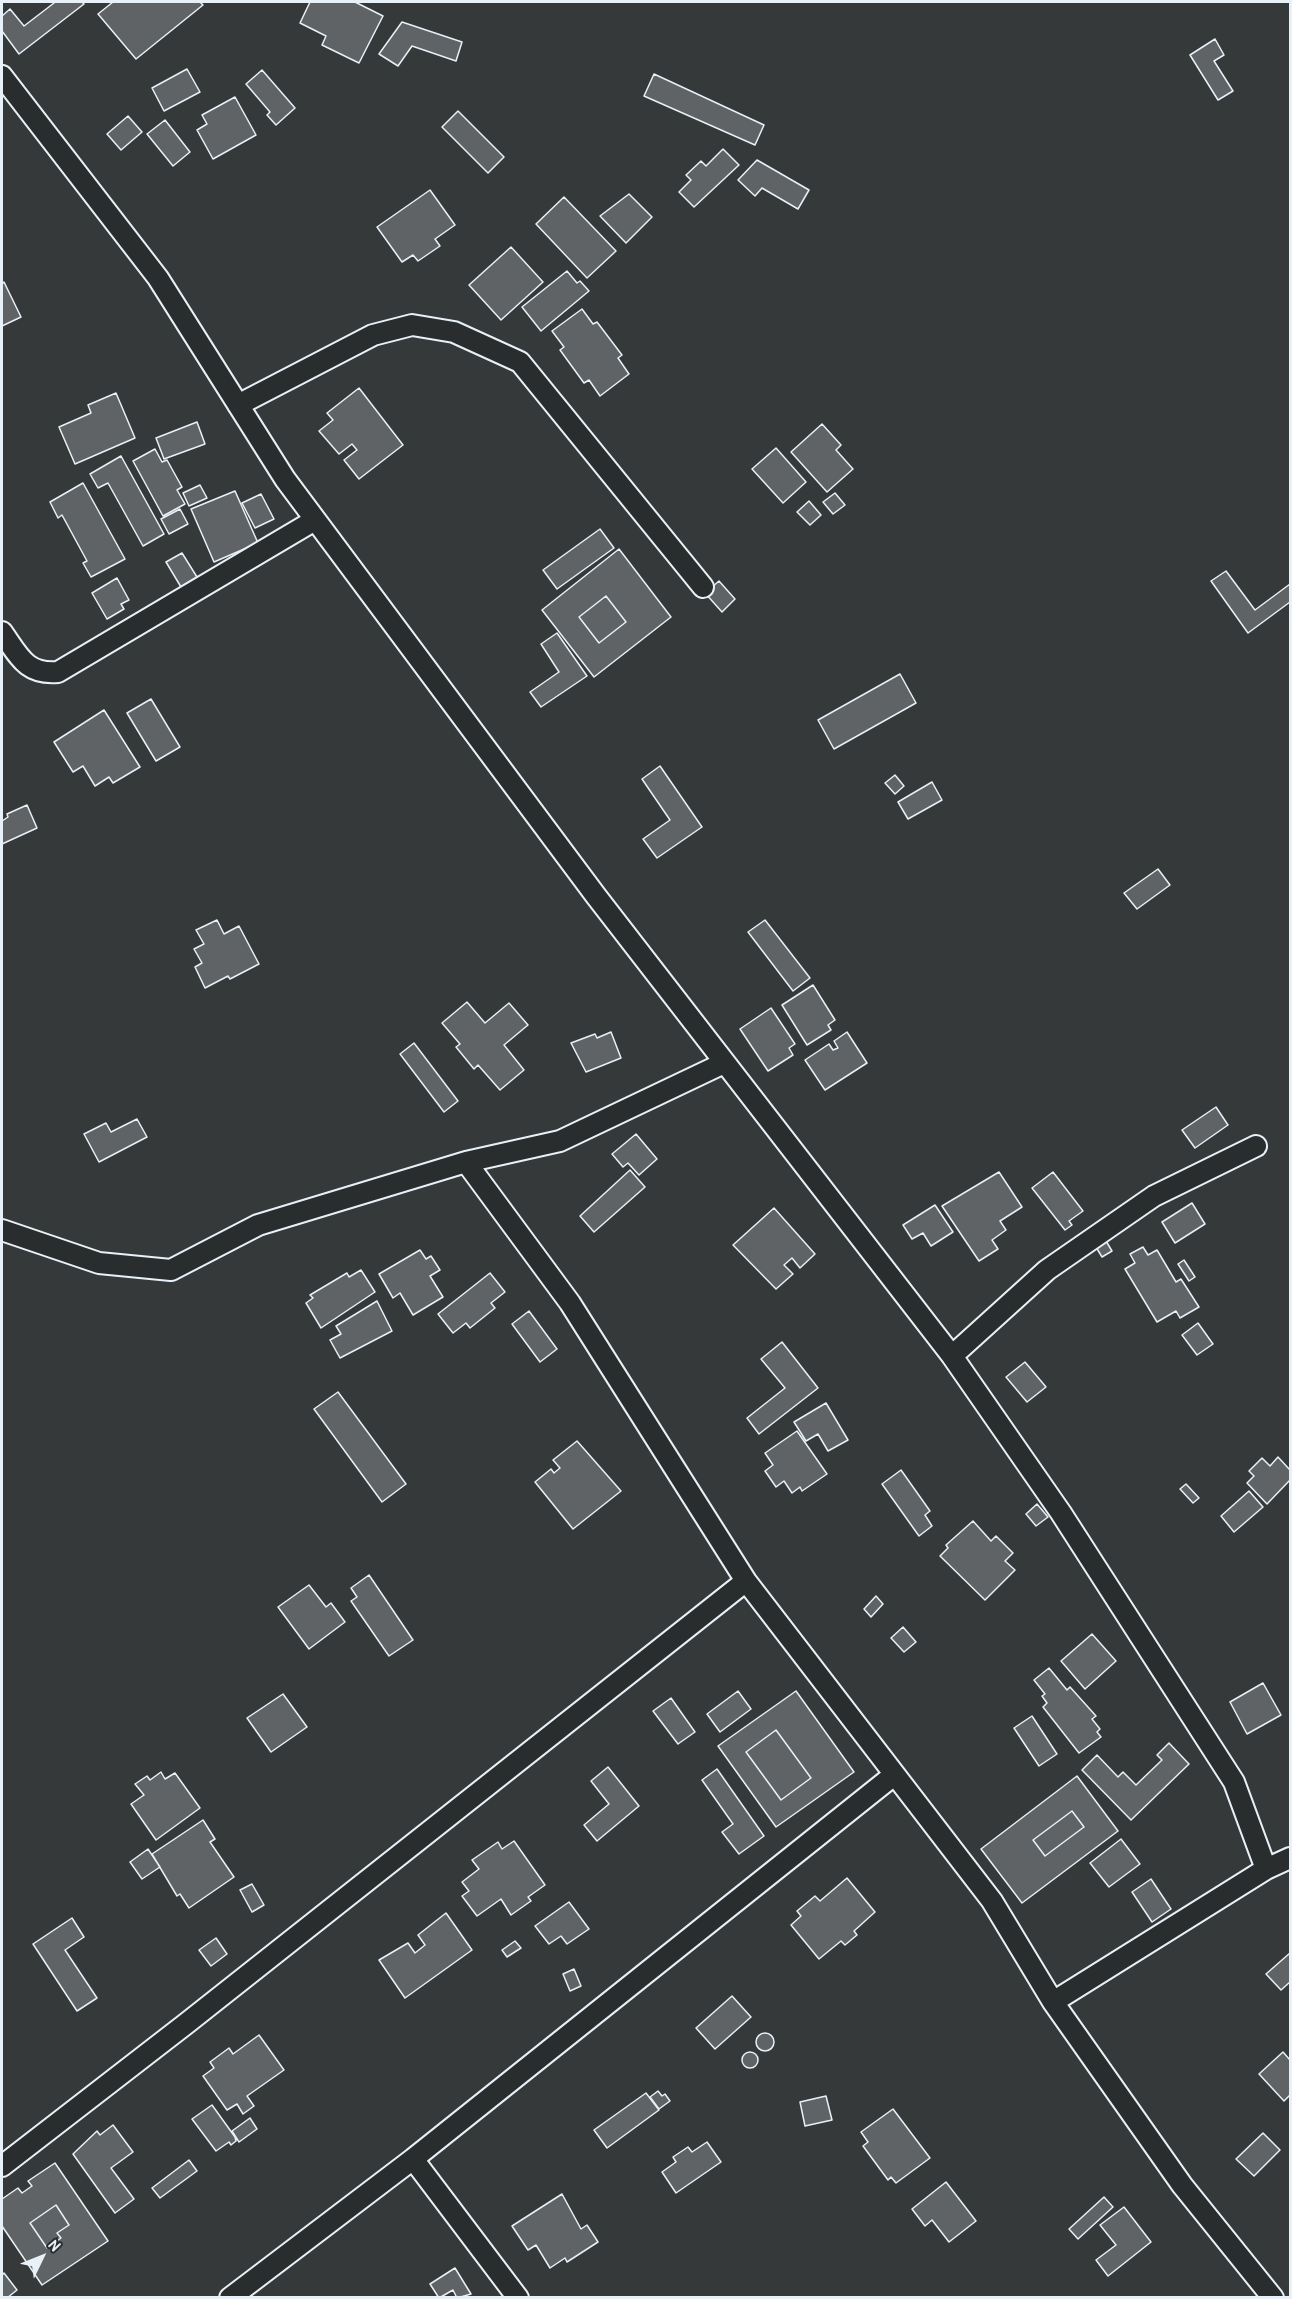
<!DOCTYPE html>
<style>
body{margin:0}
#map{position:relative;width:1292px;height:2299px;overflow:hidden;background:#35393a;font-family:"Patrick Hand",sans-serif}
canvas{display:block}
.frame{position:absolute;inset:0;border:3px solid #e8f1f8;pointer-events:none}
.north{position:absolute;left:12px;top:2227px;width:60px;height:60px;-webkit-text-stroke:4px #2a2d2e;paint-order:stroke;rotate:47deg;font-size:16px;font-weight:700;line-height:24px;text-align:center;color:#e8f1f8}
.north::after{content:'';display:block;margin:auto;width:21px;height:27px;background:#e8f1f8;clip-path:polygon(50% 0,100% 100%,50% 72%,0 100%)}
</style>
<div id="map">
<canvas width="1292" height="2299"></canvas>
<div class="frame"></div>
<div class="north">N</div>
</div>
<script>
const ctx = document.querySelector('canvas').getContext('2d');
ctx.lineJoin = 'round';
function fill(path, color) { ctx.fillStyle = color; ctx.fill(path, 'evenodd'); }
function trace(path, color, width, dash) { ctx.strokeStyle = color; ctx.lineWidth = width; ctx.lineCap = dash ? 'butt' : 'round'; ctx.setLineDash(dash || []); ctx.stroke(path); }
const building = new Path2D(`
 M53,2H82L84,4L19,54L2,31V16L10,9L24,26L54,3Z
 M113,2H200L203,5L136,59L98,14Z
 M310,2H355L383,16L359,63L322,45L326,36L300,23Z
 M402,22L462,42L456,61L412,46L398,66L379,54Z
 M1215,39L1224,55L1214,61L1233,91L1218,100L1190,55Z
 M187,69L200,92L164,111L152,88Z
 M262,70L295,108L276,125L267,115L270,112L246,84Z
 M654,74L764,125L755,145L644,96Z
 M235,97L256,135L213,159L197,130L207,124L202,115Z
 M458,111L504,157L488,173L442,127Z
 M128,116L142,132L121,150L107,134Z
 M165,120L190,152L173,166L147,134Z
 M723,149L739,165L694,207L679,192L691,180L686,175L701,161L706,166Z
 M757,160L809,190L798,209L762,188L755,196L738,180Z
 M430,190L455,225L435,239L440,246L418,261L413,255L402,262L377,227Z
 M629,194L652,217L626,243L600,216Z
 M564,197L616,251L587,278L536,224Z
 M511,247L543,282L501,320L469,285Z
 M567,271L577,283L580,281L589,291L541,331L522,307Z
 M4,282L21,317L2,326V284Z
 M582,309L593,324L597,322L622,355L618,358L629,374L600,396L589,380L584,383L560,350L564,347L552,331Z
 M359,388L403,445L359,479L344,460L357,450L352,444L339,454L319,431L333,420L327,413Z
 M116,393L135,438L75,464L59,427L91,413L88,405Z
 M197,422L205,444L164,459L156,438Z
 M822,424L841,445L836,450L853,469L827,492L791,452Z
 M776,448L806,482L783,503L752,469Z
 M155,449L162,462L167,460L182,487L177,490L185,504L163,516L133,461Z
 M121,456L164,534L143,546L108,483L98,488L90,474Z
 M83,483L125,559L91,577L83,563L87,561L62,515L58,518L50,502Z
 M200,485L207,498L189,506L183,493Z
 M235,491L258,543L214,562L191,509Z
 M835,493L845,505L833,514L823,502Z
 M261,494L274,519L255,528L242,503Z
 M809,501L821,515L810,525L797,512Z
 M180,509L188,524L169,534L161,519Z
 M600,529L614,548L557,589L543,570Z
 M619,549L671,617L594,677L542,610ZM606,596L626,622L599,643L579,617Z
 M182,553L197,577L181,587L166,562Z
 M1226,571L1255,610L1290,584V602L1248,633L1211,581Z
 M117,578L129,600L121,604L124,609L107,619L92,593Z
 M719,581L735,599L722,612L705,593Z
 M606,596L626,622L599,643L579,617Z
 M557,633L587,676L541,707L530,692L559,672L541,644Z
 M900,674L916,703L834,749L818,720Z
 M151,699L180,747L156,761L127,713Z
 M104,710L140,767L113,783L109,777L95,786L83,766L73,772L54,742Z
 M660,766L702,827L657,858L643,839L670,820L642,779Z
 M895,775L904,786L895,794L885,783Z
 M932,782L942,800L908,819L898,802Z
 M27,805L37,828L2,844V821L8,817L7,814Z
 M1158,869L1170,885L1137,909L1124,893Z
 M217,920L224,934L239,926L259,964L230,979L228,976L205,988L195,967L202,963L194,949L204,944L196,930Z
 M765,920L810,978L793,991L748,932Z
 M813,985L835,1020L828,1025L831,1030L807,1045L782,1005Z
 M467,1002L485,1023L509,1003L528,1025L504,1045L524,1070L500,1090L478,1065L474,1069L456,1047L460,1044L442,1023Z
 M771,1008L795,1044L789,1048L793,1055L768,1071L740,1029Z
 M611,1032L621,1058L586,1072L571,1043L595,1034L597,1038Z
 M847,1032L867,1063L825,1090L805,1060L829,1044L833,1050L838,1048L834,1041Z
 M414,1043L458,1101L444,1112L400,1054Z
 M1216,1107L1228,1125L1195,1148L1182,1130Z
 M137,1119L147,1137L99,1162L84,1134L106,1123L111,1132Z
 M636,1134L657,1159L639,1175L628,1163L623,1167L612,1154Z
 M630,1170L645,1187L594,1232L580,1216Z
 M999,1172L1022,1207L1000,1221L1006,1230L992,1240L998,1249L979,1261L942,1206Z
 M1053,1172L1083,1211L1069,1221L1072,1225L1065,1230L1032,1188Z
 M1192,1203L1205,1224L1175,1243L1162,1222Z
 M935,1205L953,1232L931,1246L923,1233L912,1239L903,1225Z
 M774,1208L815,1254L800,1268L792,1258L784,1265L793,1274L776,1289L733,1245Z
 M1106,1241L1112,1251L1102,1257L1096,1247Z
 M1143,1247L1148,1255L1157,1250L1176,1282L1181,1279L1199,1307L1180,1318L1176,1311L1157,1322L1125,1269L1135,1263L1130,1254Z
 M420,1250L426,1259L431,1256L440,1270L430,1276L443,1297L413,1315L400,1293L393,1298L379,1274Z
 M1184,1260L1195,1277L1189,1281L1178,1264Z
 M361,1270L375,1292L321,1328L306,1303L313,1298L310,1295L347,1273L349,1277Z
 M490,1273L505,1292L491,1303L495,1308L470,1328L466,1323L453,1333L438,1314Z
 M377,1301L392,1331L340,1358L330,1340L341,1334L336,1326Z
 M529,1311L557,1349L540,1362L512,1324Z
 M1198,1323L1213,1344L1197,1355L1182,1335Z
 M782,1342L818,1388L759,1434L747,1418L785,1388L761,1359Z
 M1025,1362L1046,1387L1027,1402L1006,1377Z
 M338,1392L406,1484L382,1502L314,1409Z
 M826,1403L848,1440L828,1451L818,1434L806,1441L794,1422Z
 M797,1431L827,1474L802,1491L800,1487L792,1493L784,1481L776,1487L765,1471L773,1465L765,1453Z
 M577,1441L621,1491L573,1529L535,1482L551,1469L554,1473L560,1468L553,1460Z
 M1278,1457L1290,1470V1480L1267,1504L1247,1483L1254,1476L1249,1471L1262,1458L1270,1466Z
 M901,1470L930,1511L925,1515L932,1526L919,1536L882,1484Z
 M1186,1484L1199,1498L1193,1503L1180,1489Z
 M1249,1491L1263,1507L1234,1532L1221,1516Z
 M1037,1504L1048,1517L1036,1526L1026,1514Z
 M973,1521L991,1541L996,1536L1013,1553L1005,1561L1015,1570L985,1600L940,1556L948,1548L946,1545Z
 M369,1575L413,1640L389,1656L351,1601L357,1597L351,1588Z
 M309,1585L326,1607L331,1603L345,1622L309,1649L278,1607Z
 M876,1596L883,1604L871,1617L864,1609Z
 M903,1627L916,1642L904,1652L891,1638Z
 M1092,1634L1116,1661L1085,1689L1061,1661Z
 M1049,1668L1067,1690L1070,1687L1096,1716L1092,1719L1100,1729L1097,1732L1101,1737L1079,1753L1043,1707L1047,1703L1042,1696L1045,1694L1034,1680Z
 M1263,1683L1281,1715L1247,1734L1230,1702Z
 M738,1691L751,1709L720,1732L707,1714Z
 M796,1691L854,1772L776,1827L718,1746ZM776,1730L811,1778L781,1800L746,1752Z
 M283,1694L307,1727L271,1752L247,1718Z
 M671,1698L695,1732L678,1744L653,1711Z
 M1032,1716L1057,1754L1039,1766L1014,1728Z
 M776,1730L811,1778L781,1800L746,1752Z
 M1169,1743L1189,1764L1131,1820L1082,1770L1097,1755L1118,1777L1123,1772L1136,1785L1162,1760L1157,1755Z
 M608,1767L639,1806L597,1841L584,1825L609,1804L591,1781Z
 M717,1769L764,1836L739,1854L722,1832L733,1824L702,1780Z
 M161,1772L165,1779L175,1773L200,1808L156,1840L131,1804L144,1795L135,1784L147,1776L150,1780Z
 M1077,1776L1118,1831L1022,1903L981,1849ZM1072,1811L1084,1827L1045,1856L1033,1840Z
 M1072,1811L1084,1827L1045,1856L1033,1840Z
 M203,1820L215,1839L210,1842L234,1877L189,1908L180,1894L177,1896L152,1854Z
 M1121,1839L1140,1864L1109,1887L1090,1863Z
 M514,1841L545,1885L528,1897L531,1901L511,1915L501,1899L477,1916L462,1896L469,1891L462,1882L479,1869L472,1860L498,1842L502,1849Z
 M148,1849L160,1867L142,1879L130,1862Z
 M847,1878L875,1912L854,1931L857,1935L845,1945L841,1941L819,1959L791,1925L801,1916L797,1911L815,1896L820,1901Z
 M1151,1879L1171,1909L1152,1922L1132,1892Z
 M252,1884L264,1905L252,1912L240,1890Z
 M569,1902L589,1929L567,1944L561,1936L549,1944L535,1926Z
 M446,1913L472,1950L405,1998L379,1960L408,1943L415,1953L425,1945L418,1935Z
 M72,1918L84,1937L65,1950L97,1998L77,2011L33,1944Z
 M216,1938L227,1954L211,1966L199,1950Z
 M515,1941L521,1948L507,1957L502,1950Z
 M1290,1953V1982L1281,1990L1266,1974Z
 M574,1969L581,1986L570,1991L563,1974Z
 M732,1996L751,2017L715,2049L696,2028Z
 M756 2042a9 9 0 1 1 18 0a9 9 0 1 1-18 0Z
 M259,2035L284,2070L247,2096L254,2106L243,2114L237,2104L227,2110L203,2076L214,2068L210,2062L229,2048L233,2054Z
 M1283,2052L1290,2060V2095L1284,2101L1259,2074Z
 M742 2060a8 8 0 1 1 16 0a8 8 0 1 1-16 0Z
 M658,2091L662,2096L665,2094L670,2101L659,2109L650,2097Z
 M646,2093L659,2110L607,2148L594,2130Z
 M826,2096L832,2120L805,2126L800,2102Z
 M212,2105L235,2137L236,2141L231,2145L229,2142L216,2151L192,2119Z
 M893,2109L930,2158L896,2183L891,2177L888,2180L863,2146L868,2142L861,2132Z
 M250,2118L257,2129L239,2142L232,2131Z
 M113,2125L133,2152L111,2168L134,2199L115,2213L73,2154L97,2131L100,2135Z
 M1263,2133L1280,2150L1254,2176L1236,2159Z
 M707,2142L721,2162L676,2193L662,2172L676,2162L673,2157L688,2147L692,2152Z
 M189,2160L197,2171L160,2198L152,2188Z
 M55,2163L108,2241L42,2285L2,2226V2199L18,2188L22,2193L32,2186L28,2181ZM56,2205L69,2225L57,2233L61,2238L47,2248L30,2223Z
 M946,2182L976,2221L949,2242L932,2220L925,2226L912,2209Z
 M562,2194L581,2229L587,2225L598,2242L567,2262L565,2258L550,2268L536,2245L528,2250L512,2226Z
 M1104,2197L1113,2207L1078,2239L1069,2229Z
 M56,2205L69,2225L57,2233L61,2238L47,2248L30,2223Z
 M1124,2207L1151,2242L1108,2276L1096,2260L1116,2245L1100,2225Z
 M455,2268L471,2294L457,2298L453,2290L439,2298L430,2284Z
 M4,2273L17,2290L7,2298H2V2275Z`);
fill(building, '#5f6365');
trace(building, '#e8f1f8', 1.5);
const street = new Path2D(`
 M2,76L158,278L285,479L596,896L952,1356L1061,1513L1234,1782L1266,1869
 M238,405L373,335L412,325L454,332L520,362L703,587
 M2,632C19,656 26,675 58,672L315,520
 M466,1162L560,1141L724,1063
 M2,1230L99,1263L171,1270L258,1225L466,1162L570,1303L746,1581L992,1901L1053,2002L1182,2185L1273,2298
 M952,1356L1047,1270L1154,1196L1256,1146
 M1053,2002L1266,1869L1290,1858
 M413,2159L518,2298
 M2,2166L187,2023L746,1581
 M230,2298L413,2159L894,1775`);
trace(street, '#e8f1f8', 24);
trace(street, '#2a2d2e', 20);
</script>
